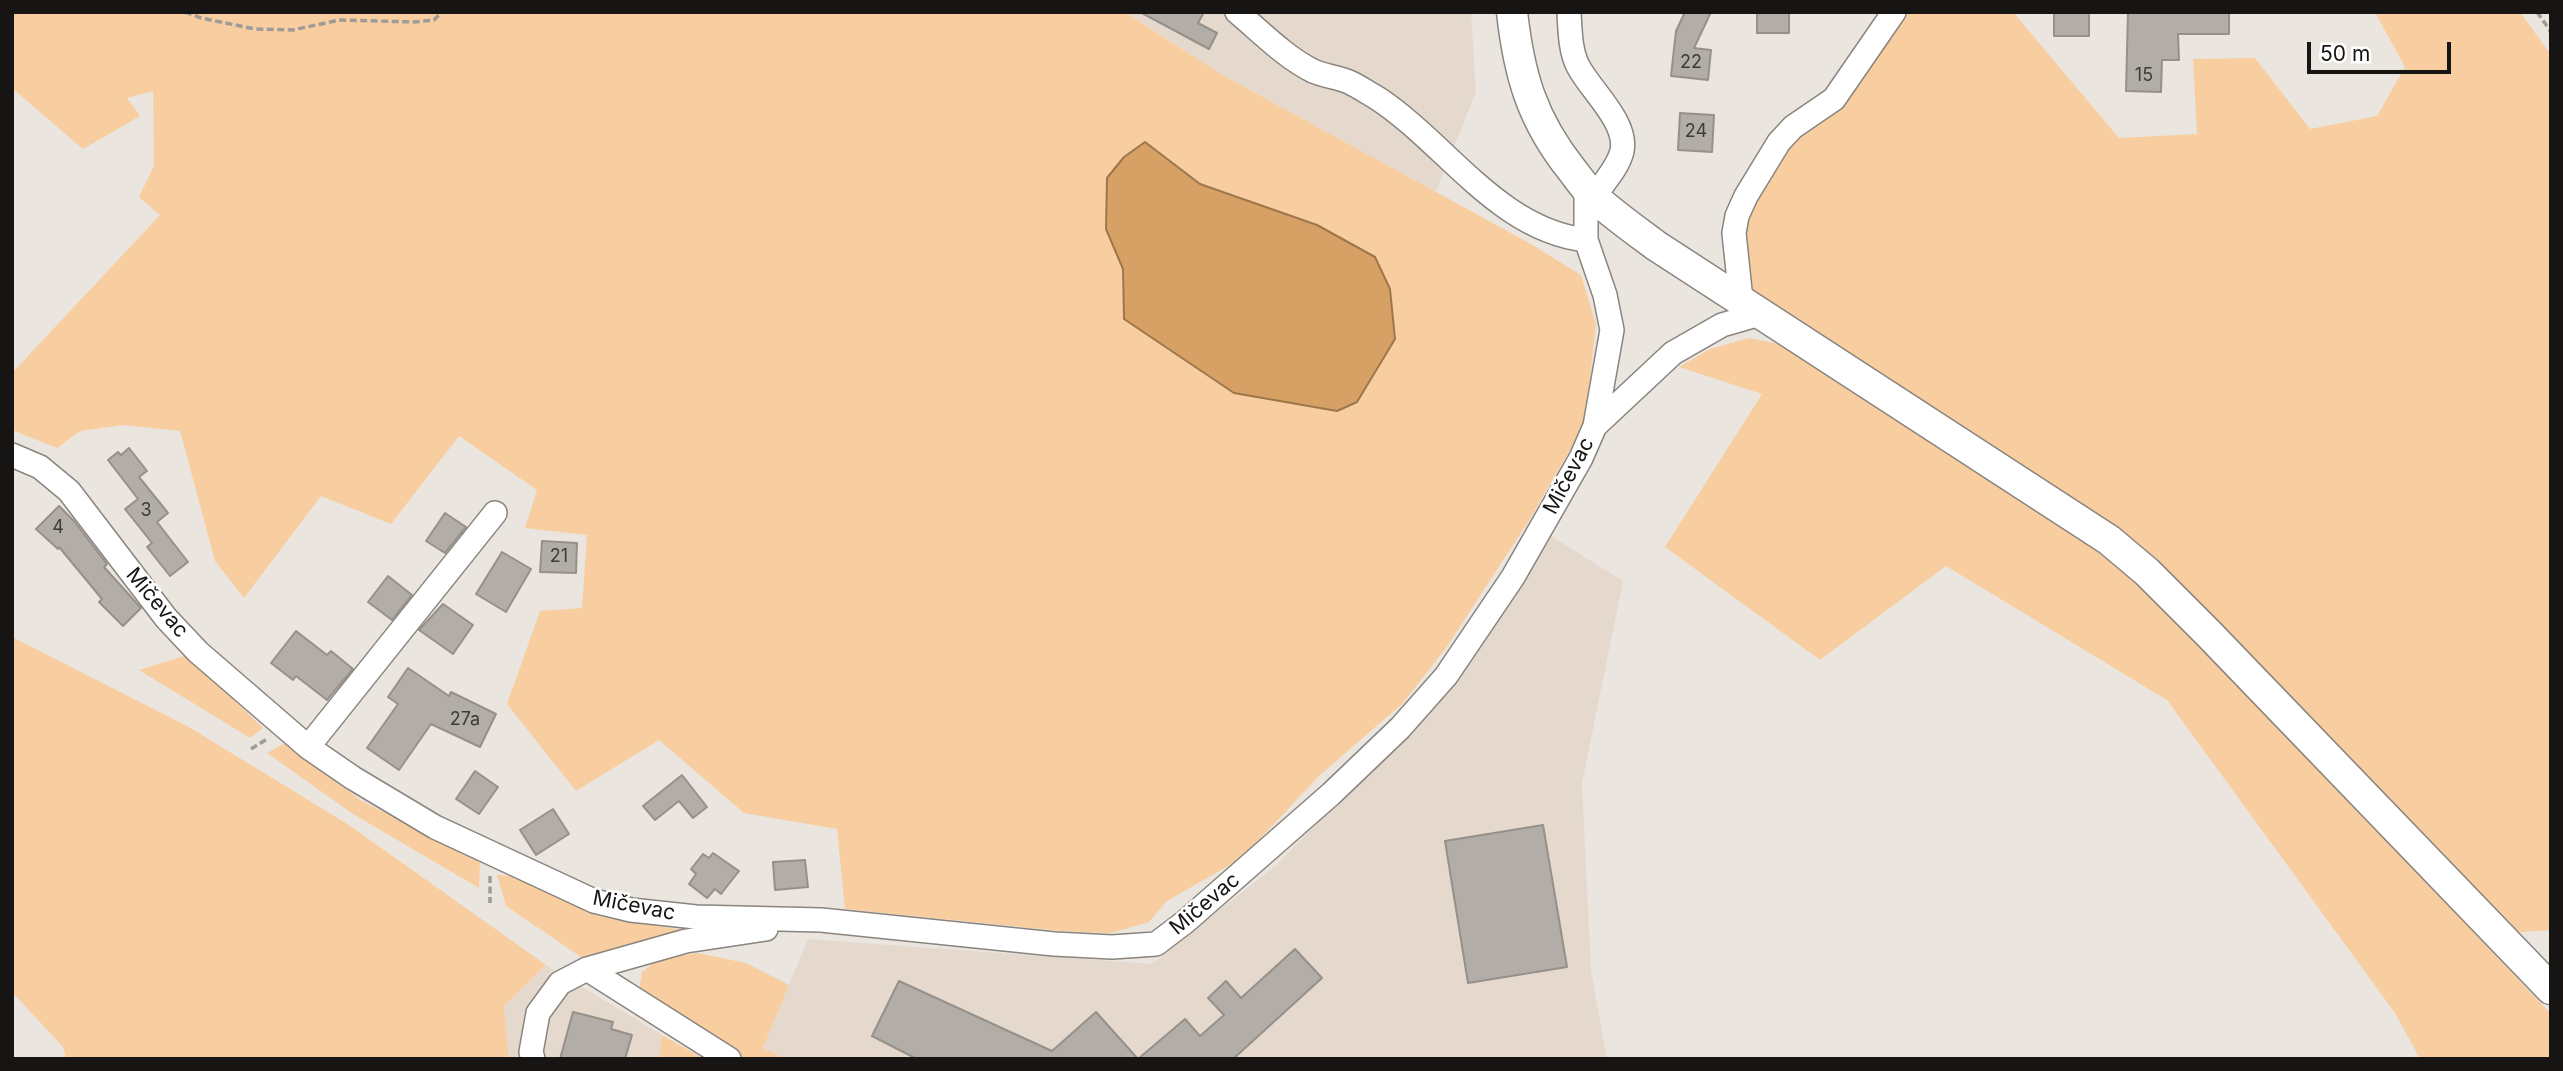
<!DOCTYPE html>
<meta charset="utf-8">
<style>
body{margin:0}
#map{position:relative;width:2563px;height:1071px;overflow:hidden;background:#ebe5df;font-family:Inter,sans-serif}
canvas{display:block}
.frame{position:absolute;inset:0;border:14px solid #171513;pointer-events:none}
.scale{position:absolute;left:2307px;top:42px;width:144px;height:32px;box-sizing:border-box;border:4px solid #171513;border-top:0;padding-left:9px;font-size:21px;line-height:24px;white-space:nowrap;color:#171513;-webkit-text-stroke:5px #fff;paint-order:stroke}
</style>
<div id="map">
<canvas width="2563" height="1071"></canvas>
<div class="frame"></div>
<div class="scale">50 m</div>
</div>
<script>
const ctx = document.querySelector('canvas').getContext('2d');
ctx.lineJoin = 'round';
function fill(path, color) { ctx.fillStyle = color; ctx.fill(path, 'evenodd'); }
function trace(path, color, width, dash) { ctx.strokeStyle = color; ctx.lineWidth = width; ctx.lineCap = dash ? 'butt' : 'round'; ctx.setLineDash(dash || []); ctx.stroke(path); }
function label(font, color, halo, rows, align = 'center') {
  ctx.font = font + ' Inter,sans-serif'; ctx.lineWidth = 5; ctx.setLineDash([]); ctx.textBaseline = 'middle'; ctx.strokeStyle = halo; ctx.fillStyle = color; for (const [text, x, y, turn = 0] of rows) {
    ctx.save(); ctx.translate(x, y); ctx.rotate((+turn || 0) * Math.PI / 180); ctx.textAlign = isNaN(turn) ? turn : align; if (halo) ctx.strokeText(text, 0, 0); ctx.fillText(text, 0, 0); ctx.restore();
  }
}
fill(new Path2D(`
 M1125,12H1471L1476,92L1436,192L1219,73Z
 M1551,536L1623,581L1582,783L1591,971L1607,1059H786L763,1048L808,939L1152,964L1276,865L1463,674Z
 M546,965L662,1035L659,1059H509L504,1006Z`), '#e5d9cd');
fill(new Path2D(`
 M12,12H1125L1219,73L1531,244L1581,275L1596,324L1585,424L1528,522L1446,648L1403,703L1320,775L1242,858L1167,901L1149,922L1111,933L1061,931L845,909L837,829L744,813L659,740L576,791L507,704L540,611L582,608L587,535L525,528L537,490L459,436L391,524L321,496L244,598L215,561L180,431L123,425L80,431L57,448L12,430V373L160,215L139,197L154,166L153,91L127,98L140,116L83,149L12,88ZM1172,162L1200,184L1317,225L1395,339L1357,402L1337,411L1292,403L1124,319L1123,269Z
 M1904,12H2013L2119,138L2197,134L2193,59L2255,58L2310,129L2377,116L2405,67L2375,12H2520L2551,55V930L2509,933L2177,582L1760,303L1747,277L1744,220L1794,138Z
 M1749,338L1785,345L2104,554L2185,628L2551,1014V1059H2420L2395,1013L2167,700L1946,566L1820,660L1665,547L1762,394L1679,367L1710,349Z
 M12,637L189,727L349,825L546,965L504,1006L509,1059H66L63,1047L12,992Z
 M187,655L263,728L250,738L139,670Z
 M285,743L360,800L480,861L479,888L353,814L267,753Z
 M497,875L511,876L598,916L701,933L584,959L506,906Z
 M698,953L746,963L789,985L763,1048L786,1059H743L639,991L642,972L657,960Z
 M662,1035L704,1059H659Z`), '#f8cea0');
const water = new Path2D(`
 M1145,142L1200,184L1317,225L1375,257L1390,289L1395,339L1357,402L1337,411L1234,393L1124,319L1123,269L1106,229L1107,178L1124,157Z`);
fill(water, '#d7a165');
trace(water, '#9d774c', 2);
const building = new Path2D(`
 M1140,12H1204L1198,23L1217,33L1209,49Z
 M1685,12H1711L1694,48L1711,50L1708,80L1671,76L1676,31Z
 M1757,12H1789V33H1757Z
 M2054,12H2089V36H2054Z
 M2128,12H2229V34H2178L2179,60H2162L2161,92L2126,91Z
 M1680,113L1714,115L1712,152L1678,150Z
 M129,448L147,471L139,477L168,513L157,522L188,562L170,576L147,547L152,543L125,509L138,499L108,460L118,452L121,455Z
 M59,506L74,521L107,564L104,567L141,608L123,626L99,602L102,599L59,547L58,549L36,529Z
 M445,513L466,527L445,553L426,541Z
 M542,541L577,543L576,573L540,572Z
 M502,552L531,569L506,612L476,594Z
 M388,576L412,595L392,620L368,602Z
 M443,604L473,625L453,654L419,630Z
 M296,631L327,655L331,651L353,669L327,700L296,676L293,680L271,663Z
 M408,668L449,696L451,692L496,714L480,747L431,724L399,770L367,748L398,704L388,697Z
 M475,771L498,787L479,814L456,799Z
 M682,775L707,807L693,818L679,801L655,820L643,806Z
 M553,809L569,834L536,855L520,830Z
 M1543,825L1567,967L1468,983L1445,841Z
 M713,853L739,871L721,894L715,889L707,898L689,884L696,874L691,869L703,854L709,858Z
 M805,860L808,887L775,890L773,862Z
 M1295,949L1322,978L1233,1059H1138L1185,1019L1200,1036L1224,1015L1208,998L1226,981L1241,998Z
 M899,981L1052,1051L1096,1012L1138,1059H917L872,1036Z
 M573,1012L613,1022L611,1029L632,1035L625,1059H560Z`);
fill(building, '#b2ada6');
trace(building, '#96908a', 2);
const minor = new Path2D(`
 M1237,12C1261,32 1285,57 1313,71C1324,76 1337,77 1349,82C1358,86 1368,93 1377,98C1446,143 1498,230 1586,240
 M1569,12C1570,29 1570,51 1578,66C1590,90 1628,122 1622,151C1618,168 1603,183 1594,197
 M1586,188V240L1605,295L1612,330L1595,426
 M1741,300L1734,233L1737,216L1746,196L1779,142L1793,127L1834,99L1894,12
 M12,455L40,467L69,491L166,618L198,652L308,747L353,778L435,827L594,901L631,910L696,917L821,920L1054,944L1112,947L1156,944L1185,922L1331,794L1400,728L1446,676L1513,577L1581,458L1595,426L1673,353L1722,325L1760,314
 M308,747L495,513
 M587,969L729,1059
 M533,1059L531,1052L538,1013L560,983L587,969L686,941L766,929`);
const major = new Path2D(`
 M1512,12C1519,75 1532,120 1572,170C1579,179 1587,191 1596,199C1614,215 1635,230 1655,245L2109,540L2147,572L2208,633L2551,989`);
trace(minor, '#89847e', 26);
trace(major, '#89847e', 33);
trace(new Path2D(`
 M185,12L201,18L255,29L293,30L339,20L414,22L434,20L442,12
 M2537,12L2551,32
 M251,749L267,739
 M490,876V903`), '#9f9b96', 3.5, [7, 3.5]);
trace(minor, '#fff', 23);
trace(major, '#fff', 30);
label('18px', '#3e3b38', null, [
 ["22",1691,63],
 ["15",2144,76],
 ["24",1696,132],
 ["3",146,511],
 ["4",58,528],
 ["21",559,557],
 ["27a",465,720]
]);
label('21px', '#171513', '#fff', [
 ["Mičevac",1569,476,-62],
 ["Mičevac",157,603,50],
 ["Mičevac",1205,904,-40],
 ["Mičevac",634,906,11]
]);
</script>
